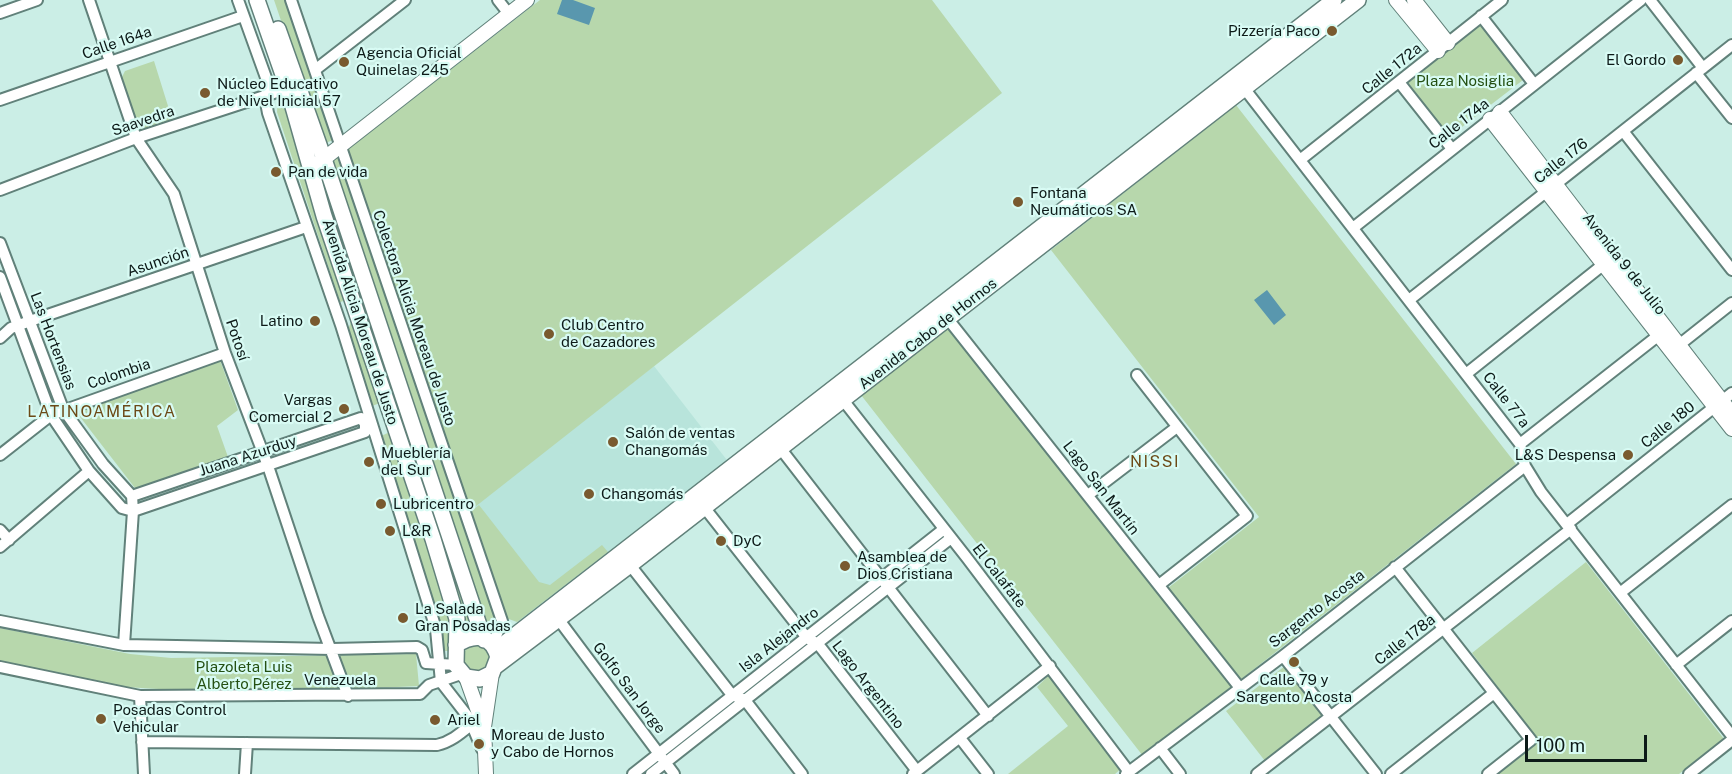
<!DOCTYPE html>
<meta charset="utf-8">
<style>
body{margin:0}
#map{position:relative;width:1732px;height:774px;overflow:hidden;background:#cbeee6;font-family:"Public Sans",sans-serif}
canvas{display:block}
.scale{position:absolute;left:1525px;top:735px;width:122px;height:27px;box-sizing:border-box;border:3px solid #0d1a18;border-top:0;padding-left:8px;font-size:18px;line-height:21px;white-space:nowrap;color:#0d1a18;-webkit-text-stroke:4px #d8fbf4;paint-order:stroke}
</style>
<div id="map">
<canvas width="1732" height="774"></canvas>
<div class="scale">100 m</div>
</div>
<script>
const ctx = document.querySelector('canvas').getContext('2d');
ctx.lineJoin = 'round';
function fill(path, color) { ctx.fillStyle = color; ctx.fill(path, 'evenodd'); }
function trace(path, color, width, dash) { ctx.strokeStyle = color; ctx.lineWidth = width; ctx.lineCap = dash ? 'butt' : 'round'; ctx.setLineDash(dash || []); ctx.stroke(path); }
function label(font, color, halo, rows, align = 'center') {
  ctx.font = font + ' "Public Sans",sans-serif'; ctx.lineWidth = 4.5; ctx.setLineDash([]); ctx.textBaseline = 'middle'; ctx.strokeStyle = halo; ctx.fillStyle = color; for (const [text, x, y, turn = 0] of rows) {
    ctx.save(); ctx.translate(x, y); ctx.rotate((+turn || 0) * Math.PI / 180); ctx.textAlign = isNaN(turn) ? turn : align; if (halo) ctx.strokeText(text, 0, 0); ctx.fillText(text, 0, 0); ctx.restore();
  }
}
fill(new Path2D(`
 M654,366L730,464L521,623L507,614L467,510Z`), '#b8e4db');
fill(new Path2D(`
 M274,0H290L338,138L323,144Z
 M540,0H932L1002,93L466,514L342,154Z
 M1480,24L1523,80L1449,137L1407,81Z
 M154,61L173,122L143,131L136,128L121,79L125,71Z
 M286,93L347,300L340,302L277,112L278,99Z
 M1236,105L1516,464L1143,756L861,395L949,327L1159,595L1259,517L1051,250Z
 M339,154L497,626L483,620L328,161Z
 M325,169L476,629L462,636L315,173Z
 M353,316L380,403L372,406L348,330Z
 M220,360L238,410L217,426L228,457L135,488L77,413Z
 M390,432L450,615L451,651H442L439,621L381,436Z
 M479,505L539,582L550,585L602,545L608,552L517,622L506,618L468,514Z
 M1586,562L1724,739L1679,774H1491L1537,739L1472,653Z
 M0,628L130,654L171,658L416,654L419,686L242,694L125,687L0,665Z
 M472,644H482L493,653L486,671L472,673C462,663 459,653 472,644Z
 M1285,666L1324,716L1265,761L1226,711Z
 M1049,675L1122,768L1115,774H1008L1068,726L1037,687Z`), '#b7d7ac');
fill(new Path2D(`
 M562,0H573L595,8L589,25L557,14Z
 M1267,290L1286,315L1274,325L1254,300Z`), '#5997ae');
const minor = new Path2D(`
 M89,0L136,138L174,194L225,353L268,466L318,616L348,696
 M238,0L269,86L265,97L268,113L341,325L436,629L441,682L469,718L482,749
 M291,0L502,621L493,644
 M498,0L509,14
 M1650,0L1703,68
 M0,13L37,0
 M1481,16L1534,84
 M315,70L405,0
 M1696,73L1732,118
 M1399,82L1452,149
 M1244,88L1520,444L1525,466L1541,492L1732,736
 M0,100L243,16
 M1623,131L1732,270
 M1300,160L1502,0
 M0,190L136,138L292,87
 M1353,228L1641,0
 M0,243L63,409L103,464L132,496L133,511L124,645
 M0,277L51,415L89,471L122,508L133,511L365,432V424L361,418L132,496
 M1409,300L1732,45
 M944,314L1240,688
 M0,338L11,328L30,321L306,227
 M1679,345L1732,303
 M1466,374L1609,260
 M1137,375L1247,516L1159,585
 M843,400L967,558L1129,772
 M777,444L988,716
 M1520,444L1659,335
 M0,455L51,415L225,353
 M1088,495L1177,427
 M704,507L807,638L818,644L917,771
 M1567,524L1732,393
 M0,530L9,540
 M0,547L89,471
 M630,565L732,695L745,700L802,774
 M1395,567L1531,740L1488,774
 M1620,593L1732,505
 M559,620L674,774
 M0,621L124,645L332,649L417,647L422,650L426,663L456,665
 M1283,656L1376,774
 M1676,665L1732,621
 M0,667L140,696L420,694L429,685L461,674
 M140,696L144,774
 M960,738L988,774
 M142,742L437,745C451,742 461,733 472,724
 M1160,748L1180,774
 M245,774L247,743
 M633,774L944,529
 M651,774L951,538
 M913,774L1050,666
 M1126,774L1283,656L1525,466
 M1257,774L1571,529
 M1391,774L1494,693
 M1689,774L1732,740`);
const secondary = new Path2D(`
 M1396,0L1438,51
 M1414,0L1448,43
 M1500,112L1732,414
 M1490,119L1732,429
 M316,165L527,0
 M466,677L483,725
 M486,774L484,727L492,673`);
const primary = new Path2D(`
 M257,0L288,89L324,216L433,539L457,619L456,665L466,677L480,679L492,673L498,657C491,634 475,633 456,645
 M278,29L324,159L484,640
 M496,650L1334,0
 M496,666L630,565L1358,0`);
trace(minor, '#61817a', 14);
trace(secondary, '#61817a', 16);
trace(primary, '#61817a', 18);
trace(minor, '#fff', 10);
trace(secondary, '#fff', 14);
trace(primary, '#fff', 15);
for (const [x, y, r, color] of [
 [1332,31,6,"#795a2f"],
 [1678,60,6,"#795a2f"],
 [344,62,6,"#795a2f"],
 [205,93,6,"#795a2f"],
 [276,172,6,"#795a2f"],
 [1018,202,6,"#795a2f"],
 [315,321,6,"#795a2f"],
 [549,334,6,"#795a2f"],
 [344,409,6,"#795a2f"],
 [613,442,6,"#795a2f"],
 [1628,455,6,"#795a2f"],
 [369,462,6,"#795a2f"],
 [589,494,6,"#795a2f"],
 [381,504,6,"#795a2f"],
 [390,531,6,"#795a2f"],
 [721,541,6,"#795a2f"],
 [845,566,6,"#795a2f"],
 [403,618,6,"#795a2f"],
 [1294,662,6,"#795a2f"],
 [101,719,6,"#795a2f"],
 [435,720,6,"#795a2f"],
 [479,744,6,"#795a2f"]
]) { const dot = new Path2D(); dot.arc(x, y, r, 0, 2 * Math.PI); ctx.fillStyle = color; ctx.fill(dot); trace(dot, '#d8fbf4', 2); }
label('15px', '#0d1a18', '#d8fbf4', [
 ["Pizzería Paco",1320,31,"right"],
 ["Agencia Oficial",356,53],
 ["Quinelas 245",356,70],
 ["El Gordo",1666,60,"right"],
 ["Núcleo Educativo",217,84],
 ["de Nivel Inicial 57",217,101],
 ["Pan de vida",288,172],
 ["Fontana",1030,193],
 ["Neumáticos SA",1030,210],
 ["Latino",303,321,"right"],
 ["Club Centro",561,325],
 ["de Cazadores",561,342],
 ["Vargas",332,400,"right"],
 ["Comercial 2",332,417,"right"],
 ["Salón de ventas",625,433],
 ["Changomás",625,450],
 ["Mueblería",381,453],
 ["del Sur",381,470],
 ["L&S Despensa",1616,455,"right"],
 ["Changomás",601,494],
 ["Lubricentro",393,504],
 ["L&R",402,531],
 ["DyC",733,541],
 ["Asamblea de",857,557],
 ["Dios Cristiana",857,574],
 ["La Salada",415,609],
 ["Gran Posadas",415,626],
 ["Calle 79 y",1294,680,"center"],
 ["Sargento Acosta",1294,697,"center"],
 ["Posadas Control",113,710],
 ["Vehicular",113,727],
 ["Ariel",447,720],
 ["Moreau de Justo",491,735],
 ["y Cabo de Hornos",491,752]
], 'left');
label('15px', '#0d1a18', '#d8fbf4', [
 ["Calle 164a",117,43,-19],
 ["Calle 172a",1392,69,-39],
 ["Saavedra",143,121,-19],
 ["Calle 174a",1459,124,-38],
 ["Calle 176",1561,161,-38],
 ["Asunción",158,262,-19],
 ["Avenida 9 de Julio",1624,264,52],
 ["Colectora Alicia Moreau de Justo",414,318,71],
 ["Avenida Alicia Moreau de Justo",360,322,72],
 ["Avenida Cabo de Hornos",928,334,-38],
 ["Potosí",237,340,71],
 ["Las Hortensias",53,341,69],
 ["Colombia",119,374,-19],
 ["Calle 77a",1506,400,52],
 ["Calle 180",1668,425,-39],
 ["Juana Azurduy",248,456,-18],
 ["Lago San Martín",1101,488,52],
 ["El Calafate",999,576,52],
 ["Sargento Acosta",1317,609,-38],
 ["Isla Alejandro",779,640,-38],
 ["Calle 178a",1405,640,-38],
 ["Venezuela",340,680],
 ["Lago Argentino",868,685,52],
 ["Golfo San Jorge",629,688,53]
]);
label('15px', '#244f12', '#d8fbf4', [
 ["Plaza Nosiglia",1465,81],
 ["Plazoleta Luis",244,667],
 ["Alberto Pérez",244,684]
]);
ctx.letterSpacing = '1.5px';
label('16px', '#6c4a17', '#d8fbf4', [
 ["LATINOAMÉRICA",102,412],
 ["NISSI",1155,462]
]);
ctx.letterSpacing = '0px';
</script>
